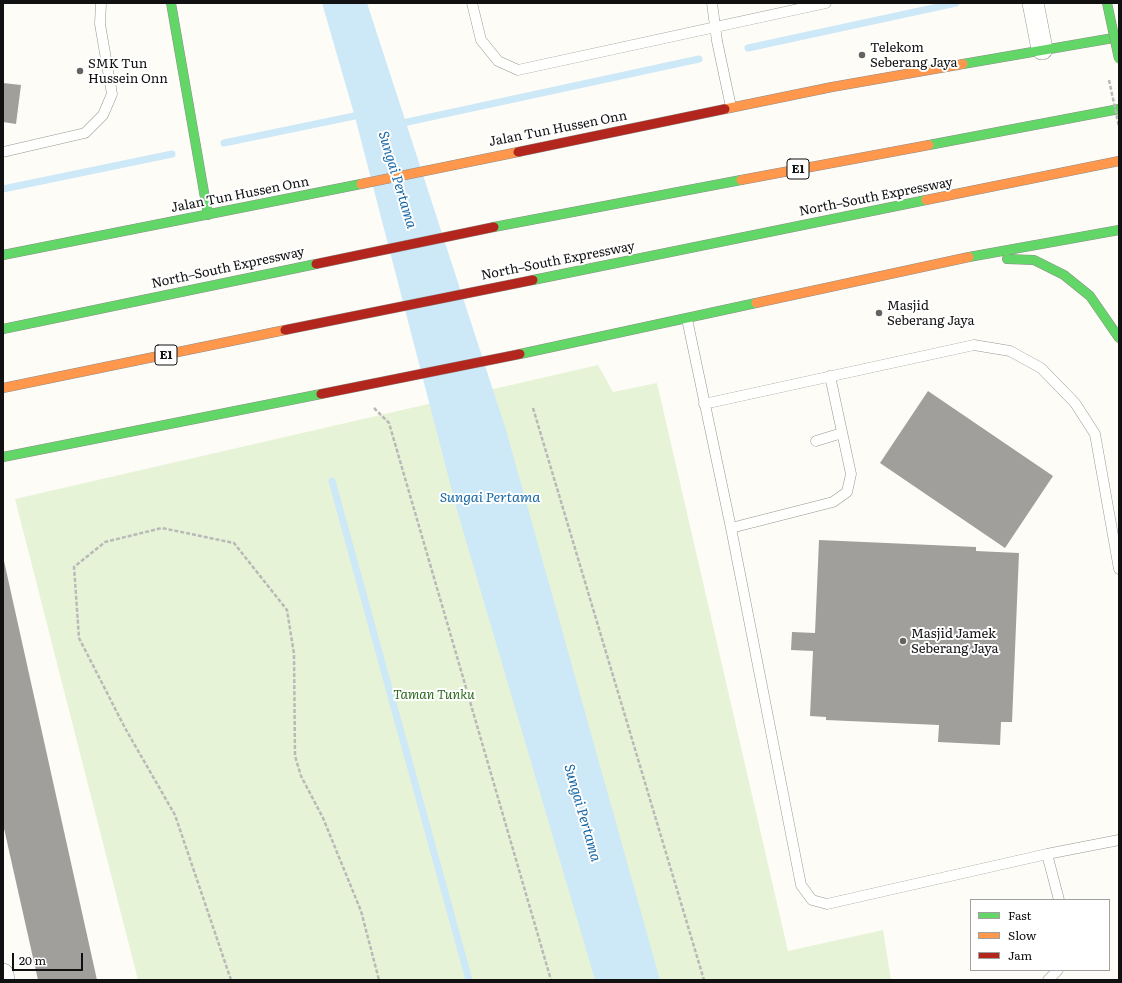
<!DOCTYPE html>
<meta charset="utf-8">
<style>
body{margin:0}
#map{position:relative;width:1122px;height:983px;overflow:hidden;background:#fdfcf7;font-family:Literata,serif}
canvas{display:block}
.frame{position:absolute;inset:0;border:4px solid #111;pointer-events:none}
.legend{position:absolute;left:970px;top:899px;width:140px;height:72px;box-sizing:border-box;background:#fff;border:1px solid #a0a0a0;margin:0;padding:5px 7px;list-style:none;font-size:12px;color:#111}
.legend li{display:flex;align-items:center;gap:8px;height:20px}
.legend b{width:20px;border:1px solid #a0a0a0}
.scale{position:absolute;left:12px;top:953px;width:71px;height:18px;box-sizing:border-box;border:2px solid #111;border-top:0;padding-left:5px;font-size:12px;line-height:14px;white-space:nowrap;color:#111;-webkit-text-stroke:3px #fff;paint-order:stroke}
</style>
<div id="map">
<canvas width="1122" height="983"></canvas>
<div class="frame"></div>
<ul class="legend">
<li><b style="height:5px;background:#63d668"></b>Fast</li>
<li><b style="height:5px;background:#ff974d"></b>Slow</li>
<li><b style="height:5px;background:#b3261e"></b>Jam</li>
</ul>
<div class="scale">20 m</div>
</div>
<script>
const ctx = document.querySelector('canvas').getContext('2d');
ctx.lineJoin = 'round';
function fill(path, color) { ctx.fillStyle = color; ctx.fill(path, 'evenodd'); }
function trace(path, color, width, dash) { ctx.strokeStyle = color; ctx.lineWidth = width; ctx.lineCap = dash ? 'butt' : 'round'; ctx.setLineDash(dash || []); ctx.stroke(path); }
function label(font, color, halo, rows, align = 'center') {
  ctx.font = font + ' Literata,serif'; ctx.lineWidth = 4; ctx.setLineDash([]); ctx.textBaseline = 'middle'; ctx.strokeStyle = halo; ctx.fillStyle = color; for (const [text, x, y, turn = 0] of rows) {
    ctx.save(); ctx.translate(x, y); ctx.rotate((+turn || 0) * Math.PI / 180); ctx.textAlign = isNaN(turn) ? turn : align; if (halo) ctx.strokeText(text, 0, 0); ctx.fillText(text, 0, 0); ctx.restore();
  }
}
fill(new Path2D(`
 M598,365L613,392L657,383L788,951L883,930L891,980H138L15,499Z`), '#e7f3d7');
fill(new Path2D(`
 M322,3H367L506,430L660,980H595L457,510L355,117Z`), '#cde8f7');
trace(new Path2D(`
 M748,48L956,3
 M398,124L699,59
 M224,143L364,114
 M3,189L172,154
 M332,481L469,980`), '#cde8f7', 7);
fill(new Path2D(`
 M3,83L21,85L16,124L3,122Z
 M928,391L1053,476L1005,548L880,463Z
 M819,540L976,547V551L1019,553L1012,722H1001L1000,745L938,742L939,725L826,720V717L810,716L813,651L791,650L792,632L815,633Z
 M4,561L97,980H38L3,824Z`), '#a19f9c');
const lane = new Path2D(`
 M472,3L481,40L498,61L518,70L826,3
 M712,3L717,41L731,107
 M3,152L85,133L103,115L112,94L100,24L101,3
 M687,319L731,528L801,885L812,900L827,904L1047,854L1119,840
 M704,404L974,345L1010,351L1041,368L1075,403L1095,434L1119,569
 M816,441L842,433
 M731,528L833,502L847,492L851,474L830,376
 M1047,854L1059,900
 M1048,980L1058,970`);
const street = new Path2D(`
 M1033,3L1042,49
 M3,974L4,980`);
const fast = new Path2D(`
 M171,3L208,215
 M963,64L1119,37
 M929,145L1119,109
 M494,227L741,180
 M3,255L361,184
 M969,257L1119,230
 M1007,259L1034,260L1064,275L1090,296L1119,338
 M533,280L926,200
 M3,329L316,264
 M520,354L756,303
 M3,457L321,394`);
const slow = new Path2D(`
 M725,109L832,87L963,64
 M741,180L929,145
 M361,184L518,152
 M926,200L1119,161
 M756,303L969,257
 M3,388L285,330`);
const jam = new Path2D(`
 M518,152L725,109
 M316,264L494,227
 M285,330L533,280
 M321,394L520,354`);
trace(lane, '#979795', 11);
trace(street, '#979795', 22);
trace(fast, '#8e8d8b', 10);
trace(slow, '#8e8d8b', 10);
trace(jam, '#8e8d8b', 10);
trace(new Path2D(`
 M374,408L389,423L551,980
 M533,408L704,980
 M231,980L175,815L125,728L79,638L74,567L105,542L162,528L234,543L287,610L294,654L295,756L301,776L323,818L361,911L379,980`), '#b9b9b8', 2.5, [4, 2]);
trace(lane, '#fffffe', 10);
trace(street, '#fffffe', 21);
trace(fast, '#63d668', 9);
trace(slow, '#ff974d', 9);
trace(jam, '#b3261e', 9);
const fastBridge = new Path2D(`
 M1107,3L1119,59`);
trace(fastBridge, '#8e8d8b', 10, []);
trace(new Path2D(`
 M1109,80L1119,127`), '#b9b9b8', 2.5, [4, 2]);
trace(fastBridge, '#63d668', 9);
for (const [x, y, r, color] of [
 [862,55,4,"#646362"],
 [80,71,4,"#646362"],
 [879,313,4,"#646362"],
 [903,641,4,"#646362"]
]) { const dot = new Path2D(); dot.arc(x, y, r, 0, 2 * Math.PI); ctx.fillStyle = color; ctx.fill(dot); trace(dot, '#fff', 1.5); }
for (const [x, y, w] of [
 [798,169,22],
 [166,355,22]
]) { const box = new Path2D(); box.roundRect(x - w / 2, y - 10, w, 20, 3); ctx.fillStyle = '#fff'; ctx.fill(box); trace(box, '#111', 1); }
label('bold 12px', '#111', null, [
 ["E1",798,169],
 ["E1",166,355]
]);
label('13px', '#111', '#fff', [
 ["Telekom",870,48],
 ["Seberang Jaya",870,63],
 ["SMK Tun",88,64],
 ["Hussein Onn",88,79],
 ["Masjid",887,306],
 ["Seberang Jaya",887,321],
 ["Masjid Jamek",911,634],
 ["Seberang Jaya",911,649]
], 'left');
label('13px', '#111', '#fff', [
 ["Jalan Tun Hussen Onn",558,129,-11],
 ["Jalan Tun Hussen Onn",240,195,-11],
 ["North–South Expressway",876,197,-11],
 ["North–South Expressway",558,261,-11],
 ["North–South Expressway",228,268,-12]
]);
label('italic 13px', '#2f6b1f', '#fff', [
 ["Taman Tunku",434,695]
]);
label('italic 14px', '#1768a6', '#fff', [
 ["Sungai Pertama",397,180,73],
 ["Sungai Pertama",490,498],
 ["Sungai Pertama",582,813,74]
]);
</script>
